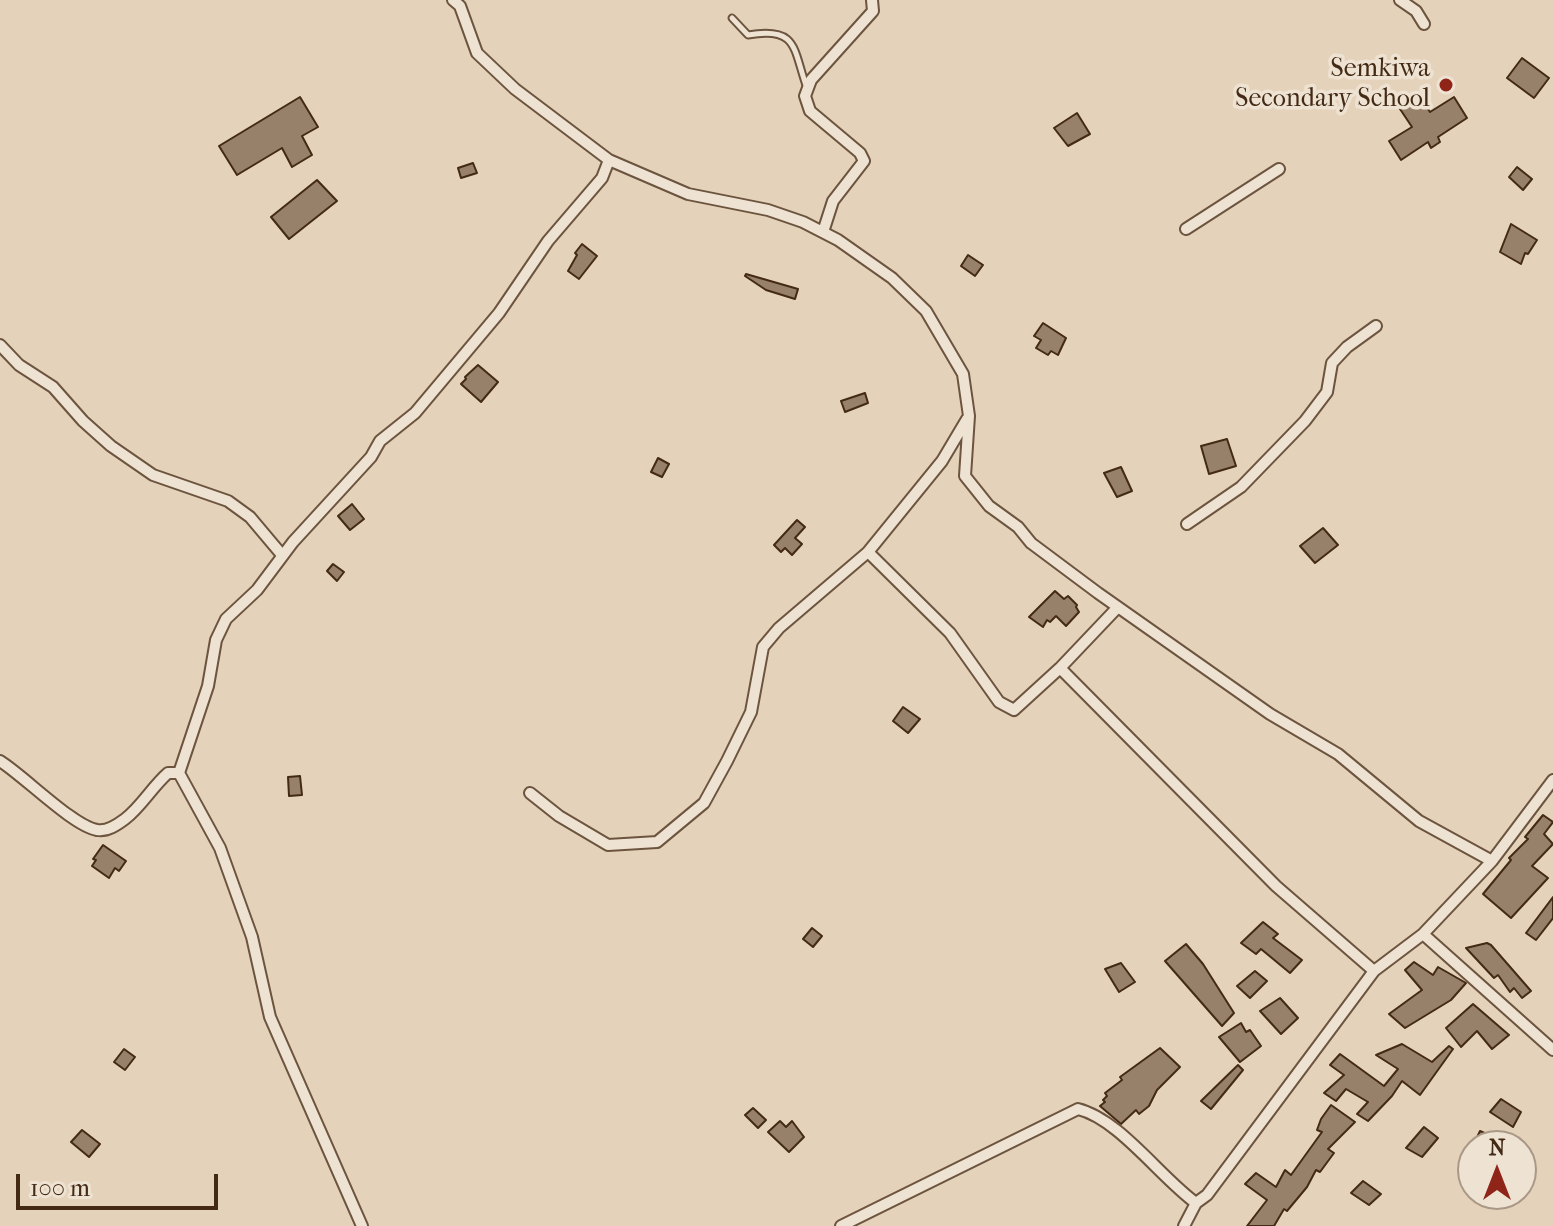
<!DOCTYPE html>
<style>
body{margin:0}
#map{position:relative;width:1553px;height:1226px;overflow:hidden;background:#e5d2ba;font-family:"IM FELL French Canon",serif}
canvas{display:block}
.north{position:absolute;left:1457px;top:1130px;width:80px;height:80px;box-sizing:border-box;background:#eee2d2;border:2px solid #aa9886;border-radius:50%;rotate:0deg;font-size:22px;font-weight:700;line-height:32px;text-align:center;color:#432a15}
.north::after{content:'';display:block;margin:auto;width:28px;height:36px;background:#8f2418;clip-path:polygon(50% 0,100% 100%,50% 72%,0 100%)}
.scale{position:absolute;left:16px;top:1174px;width:202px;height:36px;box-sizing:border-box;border:4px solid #432a15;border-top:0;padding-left:10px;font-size:24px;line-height:28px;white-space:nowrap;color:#432a15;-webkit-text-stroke:6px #eee2d2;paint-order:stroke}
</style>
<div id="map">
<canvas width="1553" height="1226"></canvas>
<div class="north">N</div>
<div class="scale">100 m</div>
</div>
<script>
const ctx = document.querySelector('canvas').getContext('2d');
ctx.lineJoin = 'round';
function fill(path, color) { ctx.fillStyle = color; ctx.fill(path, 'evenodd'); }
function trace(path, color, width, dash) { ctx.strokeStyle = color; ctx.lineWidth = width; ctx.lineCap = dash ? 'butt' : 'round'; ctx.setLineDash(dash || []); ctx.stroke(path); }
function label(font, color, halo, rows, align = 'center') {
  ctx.font = font + ' "IM FELL French Canon",serif'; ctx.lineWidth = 7; ctx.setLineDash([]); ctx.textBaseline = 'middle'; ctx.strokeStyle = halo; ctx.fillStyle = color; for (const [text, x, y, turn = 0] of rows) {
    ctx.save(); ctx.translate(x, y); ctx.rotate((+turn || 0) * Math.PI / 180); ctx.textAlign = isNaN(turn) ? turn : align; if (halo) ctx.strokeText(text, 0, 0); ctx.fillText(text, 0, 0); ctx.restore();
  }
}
const building = new Path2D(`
 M1522,58L1549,78L1534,98L1507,78Z
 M1420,96L1430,112L1454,97L1467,118L1438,137L1440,142L1431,148L1428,142L1401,160L1389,141L1412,127L1400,109Z
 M300,97L318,127L302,136L312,155L292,167L282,148L237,175L219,146Z
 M1077,113L1090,134L1068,146L1054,128Z
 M473,163L477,173L461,178L458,168Z
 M1517,167L1532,179L1523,190L1509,177Z
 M317,180L337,201L289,239L271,217Z
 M1511,224L1537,240L1528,254L1525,253L1521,264L1500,252Z
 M582,244L597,256L579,279L568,271L577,255L575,253Z
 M968,255L983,265L975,276L961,266Z
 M746,274L798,289L795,299L766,290L745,276Z
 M1043,323L1066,338L1058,355L1051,351L1048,355L1036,348L1041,340L1034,336Z
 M478,365L498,382L481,402L461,384L466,379L465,377Z
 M865,393L868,403L845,412L841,401Z
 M1227,439L1236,466L1209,474L1201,446Z
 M658,458L669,464L662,477L651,472Z
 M1121,467L1132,491L1117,497L1104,473Z
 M352,504L364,519L350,530L338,516Z
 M797,520L805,527L795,538L802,544L792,555L785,548L781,552L774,545Z
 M1323,528L1338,545L1315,563L1300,546Z
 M333,564L344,572L337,581L327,571Z
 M1055,591L1064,599L1068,596L1077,605L1076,607L1079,612L1066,626L1056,616L1050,622L1047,620L1043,627L1029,617Z
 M903,707L920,719L908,733L893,721Z
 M300,776L302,795L289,796L288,777Z
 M1543,815L1553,822L1544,834L1553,844L1532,866L1548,878L1511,918L1483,894L1511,860L1509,858L1528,839L1525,837Z
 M103,845L126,861L119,871L115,868L109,878L92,866L96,860L93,859Z
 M1553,897V918L1536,940L1526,933Z
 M1263,922L1278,934L1273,938L1302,960L1290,973L1261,949L1256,954L1241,943Z
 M812,928L822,936L813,947L803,939Z
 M1487,943L1491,945L1531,991L1522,998L1514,988L1510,992L1498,975L1494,978L1466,948Z
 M1186,944L1203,964L1234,1013L1222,1026L1165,961Z
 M1414,962L1433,975L1438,967L1466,983L1451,1000L1405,1028L1389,1014L1422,990L1405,970Z
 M1121,963L1135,982L1119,992L1105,969Z
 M1255,971L1267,981L1250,998L1237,986Z
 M1280,998L1298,1018L1281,1034L1260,1011Z
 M1473,1004L1509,1035L1492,1049L1477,1031L1461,1047L1446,1028Z
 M1241,1023L1246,1032L1250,1030L1261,1046L1240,1062L1219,1037Z
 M1402,1044L1432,1062L1449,1046L1453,1049L1420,1095L1402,1081L1392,1096L1368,1121L1357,1114L1368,1102L1346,1089L1336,1101L1324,1093L1344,1075L1330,1065L1340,1054L1384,1086L1398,1069L1376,1055Z
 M1160,1048L1180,1067L1157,1090L1149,1106L1139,1114L1136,1110L1121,1124L1100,1106L1105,1102L1103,1100L1107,1096L1105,1093L1122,1080L1120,1077Z
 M124,1049L135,1057L125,1070L114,1062Z
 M1238,1065L1243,1070L1211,1109L1201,1101Z
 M1501,1099L1521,1112L1513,1127L1490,1112Z
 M1331,1105L1355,1122L1328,1149L1334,1153L1320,1172L1316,1170L1307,1187L1287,1211L1284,1209L1274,1226H1247L1267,1200L1245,1184L1256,1173L1276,1187L1285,1170L1291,1175L1322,1132L1317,1130L1321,1119Z
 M753,1108L766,1120L758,1128L745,1115Z
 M780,1121L786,1127L792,1121L804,1137L789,1152L768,1132Z
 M1424,1127L1438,1138L1422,1157L1406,1148Z
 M82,1130L100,1144L89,1157L71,1142Z
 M1480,1131L1489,1135L1511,1146H1473Z
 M1363,1181L1381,1194L1369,1205L1351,1193Z`);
fill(building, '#97816b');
trace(building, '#432a15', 2);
const lane = new Path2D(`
 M732,18L748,35C799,26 793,50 807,88`);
const street = new Path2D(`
 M453,0L460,6L477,53L515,89L609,160L688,194L768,210L803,222L838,240L892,278L926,311L963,374L969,416L965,476L989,506L1018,527L1031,543L1098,593L1270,714L1338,754L1419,821L1492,861
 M1400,0L1416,11L1424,24
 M1186,229L1279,169
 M823,232L833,201L864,161L860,153L810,111L805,96L811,80L873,11L872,0
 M0,345L19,365L53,387L83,421L111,446L153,475L228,501L250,517L282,555
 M967,419L942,461L868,552L950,633L999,702L1014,710L1060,668L1276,886L1374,971
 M1187,524L1241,487L1305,421L1327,392L1332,363L1347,347L1376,326
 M1060,668L1118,607
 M0,761C24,776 73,826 97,830C107,832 117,825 125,819C141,807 152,787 168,773H179L220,848L252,937L270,1017L362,1226
 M179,773L208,686L216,640L226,619L257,590L293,542L371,457L380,441L415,413L499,313L548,241L602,178L609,160
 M530,793L559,816L608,845L657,842L704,803L727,761L751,712L763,647L779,628L868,552
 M1423,934L1553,1050
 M841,1226L1078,1109C1119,1119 1160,1177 1196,1203
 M1184,1226L1196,1203L1207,1195L1374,971L1423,934L1492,861L1553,780`);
trace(lane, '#6c543e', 9);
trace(street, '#6c543e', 14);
trace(lane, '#eee2d2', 5);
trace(street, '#eee2d2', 10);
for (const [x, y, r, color] of [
 [1446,85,8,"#8f2418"]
]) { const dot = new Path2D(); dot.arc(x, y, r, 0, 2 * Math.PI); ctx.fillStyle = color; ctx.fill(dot); trace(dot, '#eee2d2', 3); }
label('26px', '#432a15', '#eee2d2', [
 ["Semkiwa",1430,70],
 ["Secondary School",1430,100]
], 'right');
</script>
